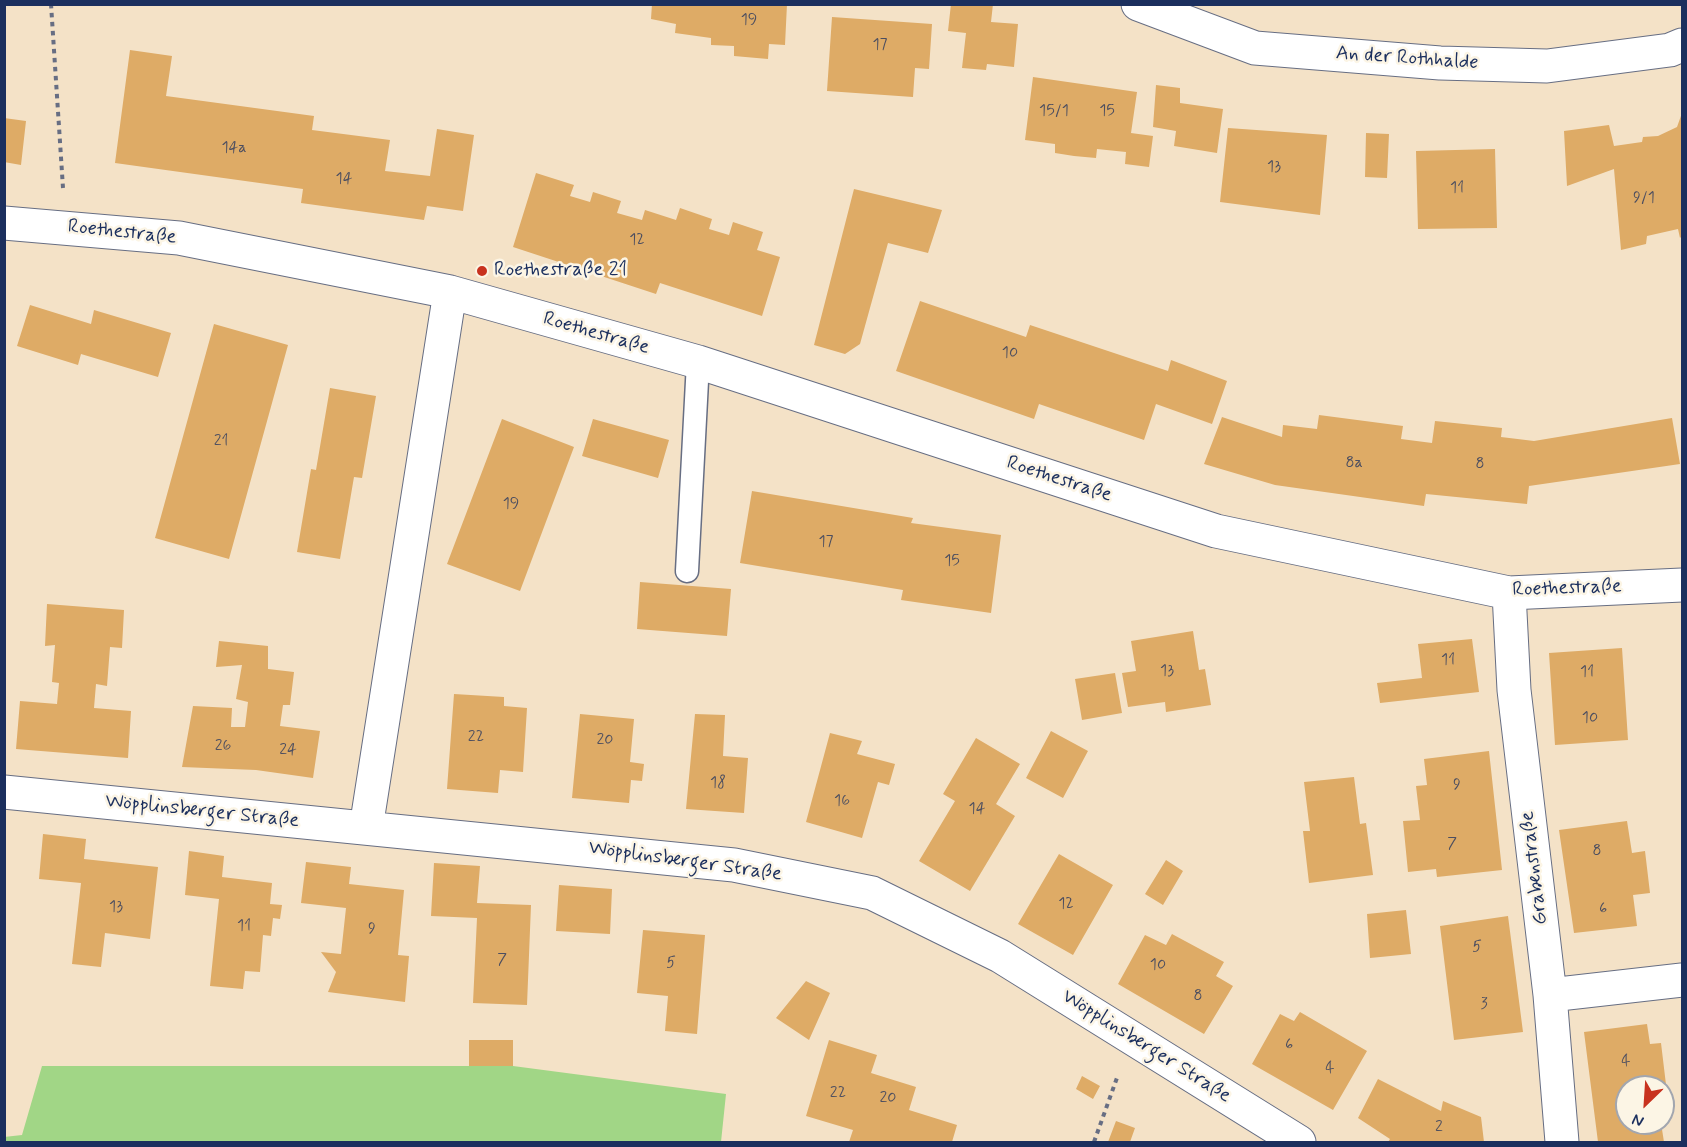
<!DOCTYPE html>
<meta charset="utf-8">
<style>
body{margin:0}
#map{position:relative;width:1687px;height:1147px;overflow:hidden;background:#f4e2c7;font-family:Mynerve,sans-serif}
canvas{display:block}
.frame{position:absolute;inset:0;border:6px solid #1b2f5e;pointer-events:none}
.north{position:absolute;left:1615px;top:1075px;width:60px;height:60px;box-sizing:border-box;background:#fcf5e5;border:2px solid #a2a6af;border-radius:50%;rotate:205deg;font-size:16px;font-weight:700;line-height:24px;text-align:center;color:#1b2f5e}
.north::after{content:'';display:block;margin:auto;width:21px;height:27px;background:#c8321e;clip-path:polygon(50% 0,100% 100%,50% 72%,0 100%)}
</style>
<div id="map">
<canvas width="1687" height="1147"></canvas>
<div class="frame"></div>
<div class="north">N</div>
</div>
<script>
const ctx = document.querySelector('canvas').getContext('2d');
ctx.lineJoin = 'round';
function fill(path, color) { ctx.fillStyle = color; ctx.fill(path, 'evenodd'); }
function trace(path, color, width, dash) { ctx.strokeStyle = color; ctx.lineWidth = width; ctx.lineCap = dash ? 'butt' : 'round'; ctx.setLineDash(dash || []); ctx.stroke(path); }
function label(font, color, halo, rows, align = 'center') {
  ctx.font = font + ' Mynerve,sans-serif'; ctx.lineWidth = 5; ctx.setLineDash([]); ctx.textBaseline = 'middle'; ctx.strokeStyle = halo; ctx.fillStyle = color; for (const [text, x, y, turn = 0] of rows) {
    ctx.save(); ctx.translate(x, y); ctx.rotate((+turn || 0) * Math.PI / 180); ctx.textAlign = isNaN(turn) ? turn : align; if (halo) ctx.strokeText(text, 0, 0); ctx.fillText(text, 0, 0); ctx.restore();
  }
}
fill(new Path2D(`
 M42,1066H513L726,1094L721,1142H5L4,1137L22,1135Z`), '#a1d686');
fill(new Path2D(`
 M652,4H787L785,45L769,44L768,59L734,56V46L711,45V38L675,33L676,24L651,19Z
 M951,4H993L991,22L1018,24L1014,67L987,64L986,70L962,68L966,33L948,31Z
 M832,17L932,24L929,69L915,68L913,97L827,91Z
 M130,50L172,56L166,96L314,116L312,130L390,140L385,171L430,176L437,129L474,135L463,211L427,206L424,220L301,203L303,189L115,163Z
 M1033,77L1137,92L1131,133L1153,136L1149,167L1125,164L1126,152L1097,149L1096,158L1074,156L1055,153V144L1025,140Z
 M1156,85L1180,88V103L1223,109L1217,153L1174,146L1176,131L1153,127Z
 M1682,113V236L1680,238L1678,229L1647,236L1646,244L1621,250L1614,169L1567,186L1564,131L1609,125L1614,146L1642,142L1643,137L1658,136L1677,127Z
 M4,118L26,121L21,165L4,162Z
 M1228,128L1327,135L1320,215L1220,202Z
 M1366,133L1389,134L1387,178L1365,177Z
 M1495,149L1497,228L1418,229L1416,151Z
 M536,173L574,185L570,196L590,202L593,192L621,201L617,213L642,220L645,210L676,220L680,208L712,219L709,229L729,235L733,222L763,232L757,250L780,257L762,316L660,283L656,294L513,247Z
 M854,189L942,210L928,253L888,243L860,344L845,354L814,345Z
 M920,301L1026,337L1030,325L1168,371L1171,360L1227,381L1212,424L1156,404L1144,440L1039,404L1034,419L896,371Z
 M30,305L91,324L94,310L171,333L158,377L81,354L78,365L17,346Z
 M214,324L288,345L229,559L155,538Z
 M330,388L376,396L362,478L354,477L340,559L297,552L311,469L316,470Z
 M1319,415L1403,426L1401,439L1432,443L1435,421L1502,428L1501,437L1534,441L1672,418L1680,464L1529,486L1527,504L1426,494L1424,506L1275,485L1204,464L1222,417L1282,437L1283,425L1317,429Z
 M502,419L574,447L520,591L447,564Z
 M593,419L669,440L658,478L582,456Z
 M752,491L913,518L911,523L1001,535L991,613L901,600L903,590L740,563Z
 M640,582L731,589L727,636L637,629Z
 M47,604L124,610L122,648L110,647L107,686L96,684L94,708L131,711L128,758L16,749L20,701L57,704L59,683L52,682L55,645L45,646Z
 M1193,631L1199,670L1205,669L1211,705L1166,712L1165,702L1128,707L1122,673L1136,671L1131,641Z
 M1472,639L1479,692L1380,703L1377,683L1422,678L1418,644Z
 M219,641L268,646V669L294,672L290,705H283L280,726L320,731L313,778L256,770L182,767L193,706L232,708L231,727H245L248,702L236,699L242,665L216,667Z
 M1622,648L1628,740L1555,745L1549,653Z
 M1115,673L1122,713L1082,720L1075,679Z
 M454,694L504,697V706L527,708L523,772L500,770L498,793L447,789Z
 M580,714L634,719L630,762L644,764L642,781L631,780L629,803L572,798Z
 M695,714L725,715L723,756L748,758L744,813L686,809Z
 M1051,731L1088,751L1063,798L1026,778Z
 M830,733L862,741L857,754L895,764L889,785L878,782L862,838L806,822Z
 M976,738L1020,764L996,804L1015,816L970,891L919,861L955,801L943,794Z
 M1489,751L1502,870L1437,877L1436,869L1408,872L1403,821L1420,820L1416,786L1427,785L1424,759Z
 M1354,777L1360,824L1366,823L1373,875L1309,883L1303,831H1310L1304,782Z
 M1627,821L1632,853L1645,851L1650,893L1633,895L1637,926L1574,933L1559,830Z
 M43,834L86,839L84,859L158,867L150,939L105,933L101,967L72,964L81,883L39,879Z
 M189,851L224,856L222,877L272,883L270,904L282,905L280,919L273,918L271,936L263,935L260,972L245,971L243,989L210,986L219,899L185,895Z
 M1059,854L1113,885L1073,955L1018,924Z
 M1166,860L1183,871L1163,905L1145,894Z
 M306,862L351,867L349,884L404,890L398,955L409,956L405,1002L328,992L336,972L321,952L341,954L346,908L301,903Z
 M434,863L480,866L477,903L531,905L527,1005L473,1003L477,918L431,916Z
 M559,885L612,889L610,934L556,931Z
 M1406,910L1411,954L1370,958L1367,914Z
 M1508,916L1523,1032L1454,1040L1440,926Z
 M643,930L705,935L697,1034L665,1031L668,996L637,993Z
 M1172,934L1224,962L1216,976L1233,986L1204,1034L1118,984L1145,935L1166,945Z
 M806,981L830,993L809,1040L776,1018Z
 M1300,1012L1367,1051L1333,1110L1252,1064L1280,1014L1294,1021Z
 M1647,1024L1650,1044L1661,1043L1670,1118L1663,1119V1087H1627V1123H1661L1664,1142H1598L1584,1032Z
 M469,1040H513V1066H469Z
 M829,1040L877,1055L871,1073L916,1087L909,1110L957,1125L952,1142H849L853,1130L806,1116Z
 M1082,1076L1100,1086L1093,1099L1076,1089Z
 M1378,1079L1441,1111L1443,1101L1481,1117L1484,1142H1388L1390,1139L1358,1118Z
 M1116,1121L1135,1128L1130,1142H1108Z`), '#deab66');
const service = new Path2D(`
 M687,571L698,362`);
const minor = new Path2D(`
 M1138,4L1255,48L1440,63L1547,66L1670,50L1682,45
 M4,223L179,238L450,292L698,362L1216,531L1509,593L1682,585
 M1509,593L1514,690L1550,995L1562,1142
 M4,792L734,865L872,893L1000,956L1299,1142
 M366,828L450,292
 M1550,995L1682,980`);
trace(service, '#676e83', 25);
trace(minor, '#676e83', 35);
trace(new Path2D(`
 M51,4L63,188
 M1094,1142L1118,1075`), '#676e83', 4, [4.5, 4.5]);
trace(service, '#fff', 22);
trace(minor, '#fff', 33);
for (const [x, y, r, color] of [
 [482,271,6,"#c8321e"]
]) { const dot = new Path2D(); dot.arc(x, y, r, 0, 2 * Math.PI); ctx.fillStyle = color; ctx.fill(dot); trace(dot, '#fcf5e5', 2); }
label('16px', '#4c4e60', null, [
 ["19",749,21],
 ["17",880,46],
 ["15/1",1054,112],
 ["15",1107,112],
 ["14a",234,149],
 ["13",1274,168],
 ["14",344,180],
 ["11",1457,189],
 ["9/1",1644,199],
 ["12",637,241],
 ["10",1010,354],
 ["21",221,442],
 ["8a",1354,464],
 ["8",1480,465],
 ["19",511,505],
 ["17",826,543],
 ["15",952,562],
 ["11",1448,661],
 ["13",1167,672],
 ["11",1587,673],
 ["10",1590,719],
 ["22",476,738],
 ["20",605,741],
 ["26",223,747],
 ["24",288,751],
 ["18",718,784],
 ["9",1457,786],
 ["16",842,802],
 ["14",977,810],
 ["7",1452,845],
 ["8",1597,852],
 ["12",1066,905],
 ["13",116,908],
 ["6",1603,910],
 ["11",244,927],
 ["9",372,930],
 ["5",1477,948],
 ["7",502,961],
 ["5",671,964],
 ["10",1158,966],
 ["8",1198,997],
 ["3",1484,1005],
 ["6",1289,1046],
 ["4",1626,1062],
 ["4",1330,1069],
 ["22",838,1094],
 ["20",888,1099],
 ["2",1439,1128]
]);
label('20px', '#1b2f5e', '#fcf5e5', [
 ["An der Rothhalde",1407,59,4],
 ["Roethestraße",122,233,6],
 ["Roethestraße",596,334,16],
 ["Roethestraße",1059,480,18],
 ["Roethestraße",1567,589,-2],
 ["Wöpplinsberger Straße",202,812,6],
 ["Wöpplinsberger Straße",685,862,8],
 ["Grabenstraße",1535,868,-97],
 ["Wöpplinsberger Straße",1146,1047,32]
]);
label('20px', '#1b2f5e', '#fcf5e5', [
 ["Roethestraße 21",494,271]
], 'left');
</script>
